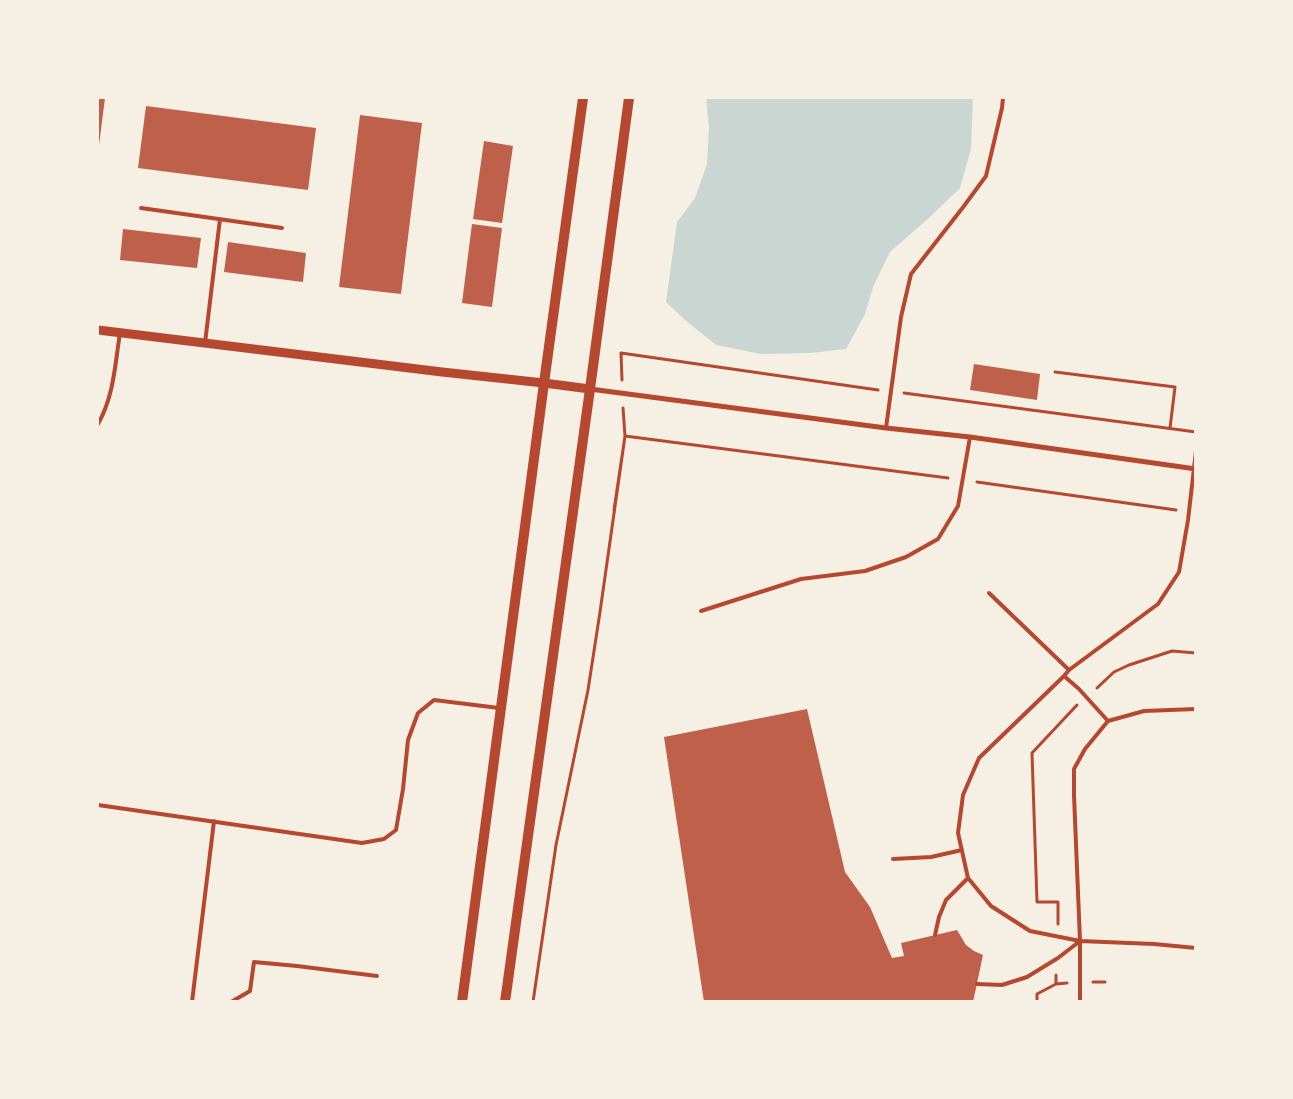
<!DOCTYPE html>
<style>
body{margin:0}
#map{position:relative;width:1293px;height:1099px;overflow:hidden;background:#f6efe4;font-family:"Public Sans",sans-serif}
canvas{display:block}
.frame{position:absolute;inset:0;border:99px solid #f6efe4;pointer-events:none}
</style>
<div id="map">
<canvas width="1293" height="1099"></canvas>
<div class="frame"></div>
</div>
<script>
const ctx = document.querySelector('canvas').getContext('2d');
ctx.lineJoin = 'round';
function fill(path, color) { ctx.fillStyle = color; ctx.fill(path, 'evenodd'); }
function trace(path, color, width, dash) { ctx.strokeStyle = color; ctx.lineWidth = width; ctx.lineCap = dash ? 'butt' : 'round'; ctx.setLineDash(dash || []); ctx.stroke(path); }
fill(new Path2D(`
 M706,98H973L971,149L960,188L930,217L890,252L873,287L865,314L846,349L810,353L761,354L716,345L685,320L666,302L677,222L695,198L707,164L709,128Z`), '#c9d6d2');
fill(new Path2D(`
 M98,98H105L99,145H98Z
 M146,106L316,128L308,190L138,168Z
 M360,115L422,123L401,294L339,287Z
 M484,141L513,146L502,223L473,219Z
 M472,224L502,228L492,307L462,303Z
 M123,229L201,238L197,268L120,260Z
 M228,242L306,253L303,282L224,272Z
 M974,364L1040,374L1037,400L970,390Z
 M807,709L845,872L870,907L892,958L904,956L901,943L957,930L966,945L974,951L983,955L973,1002H704L664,737Z`), '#bf614a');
trace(new Path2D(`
 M1055,372L1175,387L1170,428
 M622,380L621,353L878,390
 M904,393L1196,432
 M623,408L625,436L948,478
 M977,482L1176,510
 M1097,688L1114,672L1129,665L1172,651L1196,653
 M1058,924V902H1037L1032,753L1077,705
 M1056,975V984L1067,983
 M1093,982H1105
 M533,1002L556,845L588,690L600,612L625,436L614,510
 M1037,1002V994L1056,984`), '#b5482f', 3);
trace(new Path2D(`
 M141,208L282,228
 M205,343L220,219
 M98,424C114,396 115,364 120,333
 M886,428L901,317L911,274L964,206L986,176L1002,108L1003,98
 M1196,451L1188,520L1179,572L1158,604L1069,670L1064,676L979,758L963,795L958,833L968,878L991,906L1030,931L1080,941L1154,944L1196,948
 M989,593L1069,670
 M701,611L801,579L865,571L906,557L938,539L958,506L970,437
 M1064,676L1079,689L1108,721L1085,749L1074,769V795L1080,941V1002
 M1108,721L1144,711L1196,709
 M98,805L362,843L384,839L396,830L403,789L408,740L418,713L434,700L499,708
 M893,859L931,857L962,850
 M935,935L939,917L946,900L968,878
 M977,984L1002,985L1027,977L1058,958L1080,941
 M192,1002L214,821
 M231,1002L250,991L254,962L297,966L377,976`), '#b5482f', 4);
trace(new Path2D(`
 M590,389L886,428L970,437L1196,469`), '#b5482f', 5);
trace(new Path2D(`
 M98,330L442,372L544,383L590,389`), '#b5482f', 9);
trace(new Path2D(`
 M462,1002L544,383L583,98
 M505,1002L590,389L629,98`), '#b5482f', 10);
</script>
